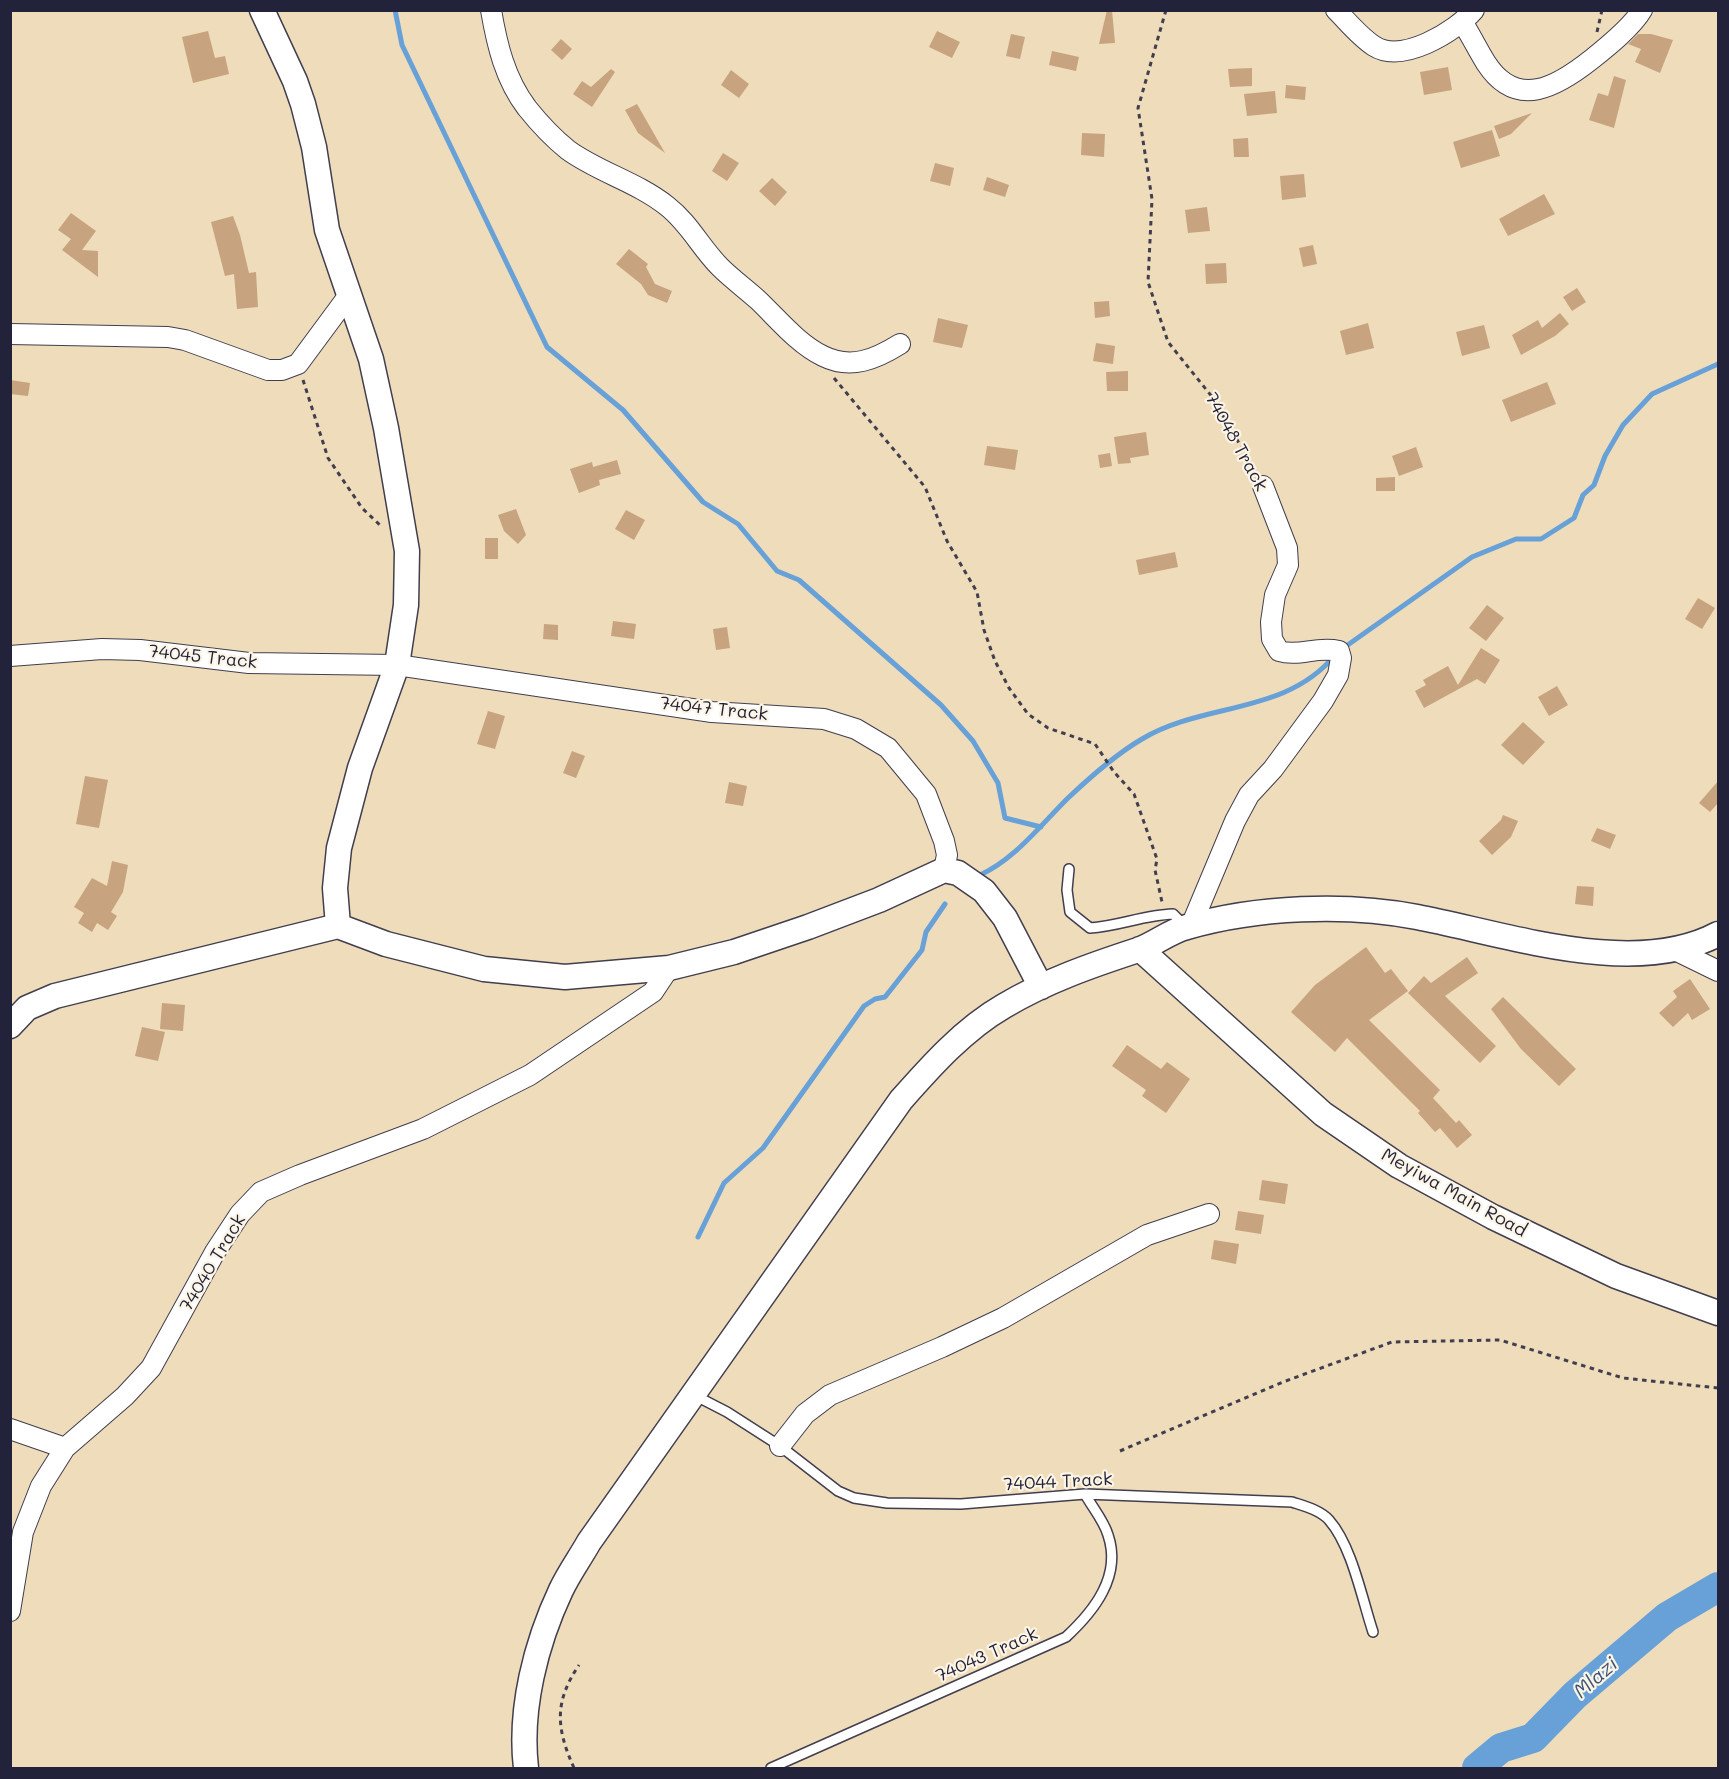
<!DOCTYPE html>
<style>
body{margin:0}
#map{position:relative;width:1729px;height:1779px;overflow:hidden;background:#eedcba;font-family:Mali,sans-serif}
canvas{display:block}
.frame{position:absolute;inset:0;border:12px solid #22223b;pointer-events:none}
</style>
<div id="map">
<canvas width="1729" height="1779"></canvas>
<div class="frame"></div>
</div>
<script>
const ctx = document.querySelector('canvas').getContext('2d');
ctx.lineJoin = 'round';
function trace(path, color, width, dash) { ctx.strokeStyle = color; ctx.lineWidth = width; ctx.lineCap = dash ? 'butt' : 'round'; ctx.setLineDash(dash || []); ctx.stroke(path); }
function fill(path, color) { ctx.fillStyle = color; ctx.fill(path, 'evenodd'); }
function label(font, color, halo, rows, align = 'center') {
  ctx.font = font + ' Mali,sans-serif'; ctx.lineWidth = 4.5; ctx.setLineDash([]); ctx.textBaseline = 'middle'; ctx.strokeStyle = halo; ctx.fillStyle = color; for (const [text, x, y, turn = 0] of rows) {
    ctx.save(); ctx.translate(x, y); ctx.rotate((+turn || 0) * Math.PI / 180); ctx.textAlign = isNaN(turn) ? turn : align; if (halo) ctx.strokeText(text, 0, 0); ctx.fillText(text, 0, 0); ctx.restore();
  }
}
trace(new Path2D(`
 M395,10L402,45L547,347L623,410L703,502L738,524L777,571L799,580L941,705L973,741L998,783L1005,818L1041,827
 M1342,649L1472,557L1516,539H1541L1574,518L1583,495L1594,485L1605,456L1623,425L1652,394L1718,364
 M978,876C1014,860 1039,827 1067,799C1087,780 1118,753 1142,739C1204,702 1286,715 1335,655
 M698,1237L724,1183L763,1148L864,1006L875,999L885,997L922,950L926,932L945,904`), '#67a1d7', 5);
trace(new Path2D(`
 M1477,1768L1501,1748L1533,1738L1575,1695L1667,1617L1718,1587`), '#67a1d7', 30);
fill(new Path2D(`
 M1107,10H1112L1115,43L1099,44Z
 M208,31L215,58L225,56L229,74L193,83L182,37Z
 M937,31L960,42L952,58L929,47Z
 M1011,34L1025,37L1020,59L1006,56Z
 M1638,34H1651L1673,40L1660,73L1635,62L1641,49L1628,44Z
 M561,39L572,49L562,60L551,50Z
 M1052,51L1079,57L1076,71L1049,65Z
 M1448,67L1452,90L1424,95L1420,72Z
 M1252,68V86L1230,87L1228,69Z
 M611,69L615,72L592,107L573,94L582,81L591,87Z
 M731,70L749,84L739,98L721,85Z
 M1614,76L1626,80L1614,128L1589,120L1598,93L1608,96Z
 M1286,85L1306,87L1305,100L1285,98Z
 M1275,91L1277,113L1247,116L1244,94Z
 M637,104L665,153L638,133L625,110Z
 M1532,113L1511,134L1499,139L1494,126Z
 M1492,130L1500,156L1461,168L1453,142Z
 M1082,133L1105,134L1104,157L1081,155Z
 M1248,138L1249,157H1234L1233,139Z
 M723,153L739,163L727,181L712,171Z
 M935,163L954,168L950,186L930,181Z
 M1304,174L1306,197L1282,200L1280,176Z
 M987,177L1009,185L1005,197L983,190Z
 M772,178L787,192L775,206L759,191Z
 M1544,194L1555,214L1508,236L1499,219Z
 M1207,207L1210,231L1188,233L1185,210Z
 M71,213L96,231L82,250L98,251V277L62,250L71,239L58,230Z
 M233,216L240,235L249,273L256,272L258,307L237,309L234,274L225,276L211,222Z
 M1313,245L1317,264L1303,267L1299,248Z
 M629,249L648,264L646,267L655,284L672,291L667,303L648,295L641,284L616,264Z
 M1226,263L1227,283L1206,284L1205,264Z
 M1577,288L1586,302L1572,311L1563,297Z
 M1109,301L1110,316L1095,318L1094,302Z
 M1560,313L1569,324L1555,336L1521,355L1512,335L1538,320L1542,328Z
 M938,318L968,325L962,348L933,342Z
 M1368,323L1374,348L1346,355L1340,331Z
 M1484,325L1490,348L1462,356L1456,332Z
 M1096,343L1115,346L1113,364L1093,361Z
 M1128,371V391H1107L1106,372Z
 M10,380L30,383L28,396L10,394Z
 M1547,382L1556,404L1511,422L1502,400Z
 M1146,432L1149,455L1130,458L1131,463L1118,464L1114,437Z
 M987,446L1018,450L1015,470L984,465Z
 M1416,447L1423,467L1399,476L1392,456Z
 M1110,453L1112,466L1100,468L1098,455Z
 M617,460L621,474L599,480L600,485L579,493L570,469L592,462L593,467Z
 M1395,477V491H1376V478Z
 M516,509L526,535L518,544L504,531L498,515Z
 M626,510L645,520L634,540L615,529Z
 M485,538H498V559H485Z
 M1175,552L1178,567L1139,575L1136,560Z
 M1698,598L1715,608L1702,629L1685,619Z
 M1487,605L1504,618L1486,641L1469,628Z
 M613,621L636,624L634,639L611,636Z
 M544,624L558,625V640L543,639Z
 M727,627L730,648L716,650L713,629Z
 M1481,648L1500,660L1485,684L1477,679L1424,708L1415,691L1426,685L1423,680L1448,666L1458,685Z
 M1557,686L1568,705L1549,716L1538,697Z
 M488,711L505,716L495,749L477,744Z
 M1523,722L1545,742L1523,765L1501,745Z
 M572,751L585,756L576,778L563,773Z
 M85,776L108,780L99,828L76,824Z
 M1719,780V802L1710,812L1699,803Z
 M729,782L747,786L743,806L725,803Z
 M1503,815L1518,821L1511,837L1492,855L1479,841L1501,820Z
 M1597,828L1616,835L1610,849L1591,841Z
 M112,861L128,865L123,892L111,912L117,916L108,930L97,923L92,932L78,923L84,913L74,907L92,878L107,886Z
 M1577,886L1594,887L1593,906L1575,904Z
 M1366,947L1385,973L1391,969L1408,991L1369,1020L1440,1090L1433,1098L1456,1123L1459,1120L1472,1135L1457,1148L1440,1128L1435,1132L1418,1113L1420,1111L1347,1038L1335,1052L1291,1012L1315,985Z
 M1467,957L1478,973L1445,996L1496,1046L1480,1063L1408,993L1424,976L1431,983Z
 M1690,979L1710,1009L1692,1020L1688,1013L1673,1027L1659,1013L1677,997L1673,991Z
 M1503,997L1576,1069L1559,1086L1521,1049L1491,1009Z
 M162,1003L185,1005L183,1031L160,1029Z
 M142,1027L165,1032L158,1061L135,1056Z
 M1127,1045L1161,1069L1167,1062L1190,1079L1166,1113L1142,1096L1146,1090L1112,1066Z
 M1262,1180L1288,1184L1285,1204L1259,1200Z
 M1238,1211L1264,1215L1261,1234L1235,1230Z
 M1214,1240L1239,1244L1236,1264L1211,1259Z`), '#c7a47f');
const service = new Path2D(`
 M1069,869L1067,890L1070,912L1090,928C1119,926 1144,915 1173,914L1184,925
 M694,1395L727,1412L780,1446L838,1491L854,1498L887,1503L961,1504L1085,1494L1292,1502C1304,1506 1320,1510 1329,1520C1352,1546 1362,1599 1373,1632
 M771,1768L1066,1637C1094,1611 1122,1576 1108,1535C1104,1521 1092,1507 1085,1494`);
const minor = new Path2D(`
 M491,10C497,45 505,79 527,108C539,123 553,138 568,150C598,172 637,182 667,206C689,223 701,248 720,267C732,279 746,289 758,300C778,319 798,344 823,356C851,370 876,359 900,344
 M1336,10C1348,22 1360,37 1374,46C1402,64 1455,32 1474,10
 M1463,23C1471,36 1478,50 1486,63C1517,111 1558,86 1592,59C1607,47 1632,27 1642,10
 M10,334L168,337L185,340L268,370H282L298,364L349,295
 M10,656L102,649L140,650L249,663L397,665L712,712L824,719L856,729L888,748L926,794L944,841L947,855L944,870
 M1191,926L1235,821L1249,795L1273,769L1323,701L1338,675L1341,658L1339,651C1316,646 1299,657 1279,651L1272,639L1271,622L1275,595L1288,565L1287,548L1263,486
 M1673,949L1718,971
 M10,1429L65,1448
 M780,1446L805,1414L830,1395L942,1347L1003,1318L1147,1235L1209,1214
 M10,1611L23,1532L41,1486L65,1448L125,1396L151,1368L215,1252L240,1214L261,1192L300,1175L423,1129L530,1075L653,992L669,968`);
const tertiary = new Path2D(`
 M262,10L295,81L303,104L314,147L327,230L371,359L386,428L407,551L406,605L397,665L360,768L339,848L335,888L338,926
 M1140,949L1323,1114L1399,1166L1493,1217L1616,1276L1718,1313
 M10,1026L27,1008L55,996L338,926L386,944L484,969L565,977L669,968L734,952L808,927L879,900L944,870L958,873L984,891L1005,918L1041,987
 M526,1768C519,1709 536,1643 561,1590C569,1573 580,1558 589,1542L901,1100C931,1066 964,1029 1004,1006C1046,981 1092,965 1138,950C1155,944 1170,931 1187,927C1256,907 1346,903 1417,917C1506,934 1634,979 1718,934`);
trace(service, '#413e4e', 12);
trace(minor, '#413e4e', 22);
trace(tertiary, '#413e4e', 27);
trace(new Path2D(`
 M1166,10L1138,108L1152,199L1148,282L1168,342L1213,398L1255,471
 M1597,32L1602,10
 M834,378L925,487L947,541L977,592L984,630L995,661L1009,688L1028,714L1048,728L1095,744L1114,772L1134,794L1157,859L1155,870L1162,902
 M303,380L328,458L362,508L382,527
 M1120,1451L1283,1382L1392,1342L1500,1340L1623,1378L1718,1388
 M574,1768C556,1728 554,1702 579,1665`), '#413e4e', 3, [4.5, 4.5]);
trace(service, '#fff', 9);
trace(minor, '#fff', 20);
trace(tertiary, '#fff', 24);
label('18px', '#22223b', '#fcf5e5', [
 ["74048 Track",1236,442,61],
 ["74045 Track",203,657,6],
 ["74047 Track",714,709,6],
 ["Meyiwa Main Road",1454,1193,29],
 ["74040 Track",213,1263,-59],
 ["74044 Track",1058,1482,-3],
 ["74043 Track",987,1655,-24]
]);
label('italic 20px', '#3e5579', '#fcf5e5', [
 ["Mlazi",1596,1678,-41]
]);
</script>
